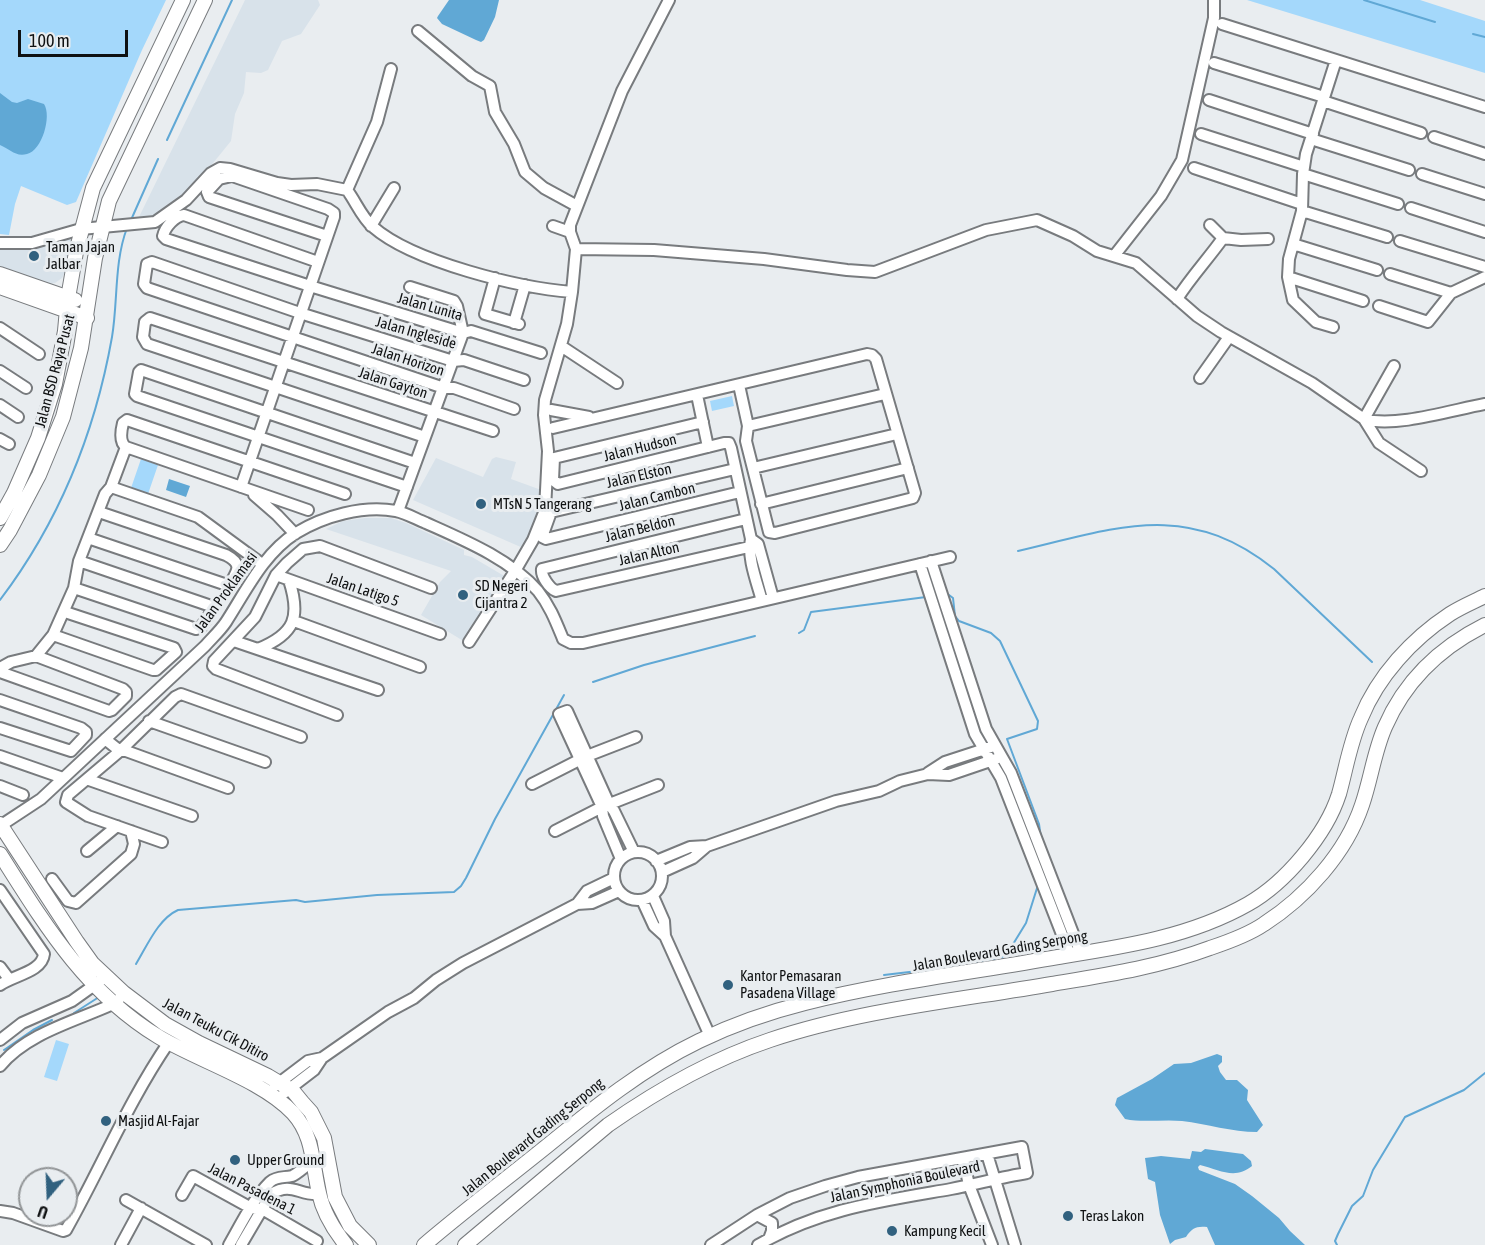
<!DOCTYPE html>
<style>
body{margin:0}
#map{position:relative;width:1485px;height:1245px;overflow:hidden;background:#e9edf0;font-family:"Asap Condensed",sans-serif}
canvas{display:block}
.north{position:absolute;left:18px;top:1167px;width:60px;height:60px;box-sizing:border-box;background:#e9edf0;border:2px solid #929597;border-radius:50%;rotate:199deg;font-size:16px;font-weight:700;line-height:24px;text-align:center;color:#0f1112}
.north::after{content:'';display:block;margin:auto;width:21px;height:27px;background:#31617f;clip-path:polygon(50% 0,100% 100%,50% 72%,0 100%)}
.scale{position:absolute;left:18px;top:30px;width:110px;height:27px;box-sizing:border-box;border:3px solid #0f1112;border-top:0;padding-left:8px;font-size:18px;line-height:21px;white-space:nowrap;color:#0f1112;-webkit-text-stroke:4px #e9edf0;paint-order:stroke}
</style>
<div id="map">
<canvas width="1485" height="1245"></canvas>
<div class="north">U</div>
<div class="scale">100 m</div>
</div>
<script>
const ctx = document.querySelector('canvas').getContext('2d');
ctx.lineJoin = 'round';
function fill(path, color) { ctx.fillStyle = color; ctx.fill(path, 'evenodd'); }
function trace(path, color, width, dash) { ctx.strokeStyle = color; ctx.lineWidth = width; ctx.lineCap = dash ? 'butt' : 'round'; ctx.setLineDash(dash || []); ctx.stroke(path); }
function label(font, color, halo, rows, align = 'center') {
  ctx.font = font + ' "Asap Condensed",sans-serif'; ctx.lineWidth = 6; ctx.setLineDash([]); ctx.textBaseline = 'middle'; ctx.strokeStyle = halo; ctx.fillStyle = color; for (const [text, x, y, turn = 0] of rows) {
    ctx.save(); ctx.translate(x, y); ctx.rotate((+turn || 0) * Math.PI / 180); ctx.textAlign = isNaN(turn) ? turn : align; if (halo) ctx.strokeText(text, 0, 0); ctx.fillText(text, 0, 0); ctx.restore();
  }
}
fill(new Path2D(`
 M245,0H318L320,5L301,34L282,41L268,70L261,73L246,72L244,93L235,114L231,141L205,173L162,214L150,219L139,217Z
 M73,236L65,272L62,278L55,283L45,285L0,267V244Z
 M496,457L516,462L511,479L544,491L541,507L523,548L413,500L436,458L483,477L492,459Z
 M365,518H391L406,523L464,550V555L472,557L506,577L465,642L421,615L440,582L451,571L326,529L343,521Z`), '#d8e2ea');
fill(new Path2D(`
 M0,0H166L142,50L76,202L67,205L21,186L15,204L9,235L0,234Z
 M1247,0H1420L1485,21V73Z
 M732,396L734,406L712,411L710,401Z
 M141,459L158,465L148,494L131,488Z
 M56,1040L69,1044L57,1081L44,1077Z`), '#a4d8fb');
fill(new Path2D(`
 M449,0H499L495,17L484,40L481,42L476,40L442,24L437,18L438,16Z
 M0,93L12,102L17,103L28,99L44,104C52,116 42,151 27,154C15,157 10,149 0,145Z
 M169,479L190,486L186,497L166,490Z
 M1217,1054L1222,1056V1062L1218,1066L1220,1072L1226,1080H1237L1248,1090L1247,1100L1263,1125L1257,1132C1232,1132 1207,1124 1182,1121C1163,1119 1143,1123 1125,1119L1115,1105L1117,1098L1152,1079L1174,1064L1191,1063Z
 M1205,1149L1243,1154L1251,1161L1252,1166C1235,1180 1220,1170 1200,1165L1198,1167L1199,1170L1235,1184L1252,1196L1279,1218L1290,1231L1305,1245H1215L1207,1227C1196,1226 1192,1228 1186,1237L1175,1240L1170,1244L1160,1215L1155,1182L1148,1179L1145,1158L1161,1156L1190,1159L1192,1151L1201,1152Z`), '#60a8d5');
trace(new Path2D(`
 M1364,0L1435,22
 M1473,34L1485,37
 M167,140L232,0
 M131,220L158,159
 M1018,551C1117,528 1186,499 1274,569L1372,662
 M946,595H949L953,598L955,616L959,621L991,633L1000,641L1038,721L1037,729L1007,739L1039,824L1041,838
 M0,600C59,522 95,433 112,337C118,302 114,262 127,228
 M799,633L804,630L811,612L926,597
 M593,682L644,665L755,636
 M136,964C147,946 158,919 178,910L296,900L305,902L377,895L454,892L461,886L466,878L495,819L564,695
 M884,975L960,966L1002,957L1007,954L1026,923L1038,885
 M74,1013L99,997
 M4,1050L33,1030L52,1020
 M1337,1245L1335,1241L1338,1234L1352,1206L1363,1196L1373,1170L1405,1117L1464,1090L1485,1073`), '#60a8d5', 2);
const minor = new Path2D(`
 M1222,24L1485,107
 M418,31L472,76L490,86L495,112L514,144L525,172L544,188L577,206
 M1214,63L1324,97
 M1209,100L1313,134
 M1323,101L1421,133
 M1201,134L1304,167
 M1434,137L1485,154
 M1311,139L1409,170
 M1194,168L1302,204
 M1303,174L1398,204
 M1422,174L1485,194
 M347,190L377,122L391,69
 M1411,208L1485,232
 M1302,211L1387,237
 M371,226L394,188
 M553,226L570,232
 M1223,238L1241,240L1268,239
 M1400,241L1485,267
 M0,243H32L81,229L155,222L186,200L211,173L220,168L230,169L277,183L291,185L317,184L347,190C356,202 362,218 373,227C413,262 520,288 572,292
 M1293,244L1377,270
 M576,249L654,250L764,259L847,270L875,272L986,230L1037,220L1073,236L1097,251L1136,263L1197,316L1221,332L1312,383L1364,419C1395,428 1452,410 1485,404
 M1114,256L1161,196L1182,160L1214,18V0
 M318,262L184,215C175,216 165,227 163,236L166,239L310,286L463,333L471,331L541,353
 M1390,274L1451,293
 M1288,277L1363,301
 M495,278L485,314L519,324
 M1177,299C1191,277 1208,259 1223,238L1210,225
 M1379,306L1428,322L1451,293L1485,277
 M514,323L525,285
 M1333,327L1316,322L1293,300L1288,277L1289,259L1302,211L1303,174L1306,154L1336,60
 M0,328L39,354
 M561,346L617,383
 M1394,366L1364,419L1379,443L1421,471
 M0,371L26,388
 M1200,378L1229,337
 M697,395L708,447
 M0,405L18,417
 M514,409L454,388H444L147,288L144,284L147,264L152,262L300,313L453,361L464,360L524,380
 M551,410L589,417
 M703,422L554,458L553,480L558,484L724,443H729L731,448L751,539C747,558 757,582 762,601
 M748,426L885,394
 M553,428L867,354L872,355L876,359L915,493L913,498L775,533L769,532L746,441L748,426L739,385
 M425,437L147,344L143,337L145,322L150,318L493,431
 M0,439L9,444
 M126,447C119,442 121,431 123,423L127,420L345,494
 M126,447L308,510
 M753,468L897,434
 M735,469L551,512L542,537L546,539L740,492
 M111,487L198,517L262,564
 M241,487L334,217V213L328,209L232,176L219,179L207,192L209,197L327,236
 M407,487L137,396L135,394L139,372L141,370L415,463
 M254,495L277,515L295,534
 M761,504L908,468
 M398,511L463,333L457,306L454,301L410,287
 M746,519L542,569C541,576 549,588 556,591L749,547
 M88,538L227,585L230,584C238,570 243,564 226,555L99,512
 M751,539L758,544L773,598
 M931,561L986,729L1011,773L1081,954
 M920,564L975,734L1001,778L1070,955
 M276,575L440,634
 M74,588L196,629L201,627L212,611L211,606L79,561
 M294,621L420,667
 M53,635L153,670H156L176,652L174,648L65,612
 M234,641L378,690
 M469,642L515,571L533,540L545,510L548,451L544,415L545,400L567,324L572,292L576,249L570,232V225L622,91L669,0
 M258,649C295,634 301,617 289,580
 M0,668L11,662L36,656L53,635L74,588L79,561L105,494L111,487L126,447
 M0,672L109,711L112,710L126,696V692L123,689L36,656
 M0,700L81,728L86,732V735L71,751L0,728
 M337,715L216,669L213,666L214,661L255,617L276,575L287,563L303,549L320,546L431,588
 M149,721L265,762
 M105,739L120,751H126L228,788
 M0,756L63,778
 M928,773L945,762L991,747
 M89,780L192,816
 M532,784L587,756L636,737
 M0,786L23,795
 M0,826L41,799L205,646C212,638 220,631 226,622C246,591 264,553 296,533C324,516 363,505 396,511C406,513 416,519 426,523C464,540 510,559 538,591C550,606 556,622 563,639L571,643H583L950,557
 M555,831L602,807L658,785
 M162,842L88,816L66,802L68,795L120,751L175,697L181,694L301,737
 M87,851L117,826
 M614 876a24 24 0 1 1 48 0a24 24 0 1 1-48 0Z
 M621,859L603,816L602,807L559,714L567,711L609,804L614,811L634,852
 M656,861L690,847L707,846L836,801L879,791L900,781L928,774L949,775L996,759
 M662,872L693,858L707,846
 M52,879L68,901L76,903L131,854L134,844L131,831
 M0,890L44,954C42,972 14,975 0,985
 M653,896L664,921L665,936L710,1036
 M642,900L654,926L665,936
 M577,904L587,891L614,878
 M0,967L9,979
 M0,1040L22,1023L72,1001L100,981
 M0,1066C27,1033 76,1021 113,1004L119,999
 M275,1086L308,1061L322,1058L388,1012L414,998L436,980L463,963L577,904L592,903L619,891
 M284,1093L314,1070L322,1058
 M987,1154L1015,1245
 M963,1158L969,1185L992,1245
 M182,1195L193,1176L251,1208L262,1209L317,1241
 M126,1200L206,1245
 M0,1211L13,1213L63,1231L66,1230C101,1168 128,1102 169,1042
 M757,1215L772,1223V1231L769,1239
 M121,1245L141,1208
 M229,1245C241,1224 253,1199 270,1182C277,1176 284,1178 292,1176C298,1174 307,1164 315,1160
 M241,1245L271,1194C292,1181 299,1196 319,1194
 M711,1245L757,1215L790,1198L825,1186L858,1177L1022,1147L1027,1173C1002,1177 977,1184 951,1189C882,1201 819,1209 758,1245`);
const major = new Path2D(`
 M0,274L75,300
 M0,287L87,318
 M0,518L14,493L38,438L55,384L65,331L68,298L76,252L93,188L183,0
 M0,545L10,530L39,475L63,417L81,348L95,258L109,201L205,0
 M0,824L77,942L92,963L124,993L165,1024L199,1043L268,1076L293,1091L302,1102L311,1112L324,1138L335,1197L350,1226L369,1245
 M0,854C45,925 85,992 159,1037C199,1061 262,1080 293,1113C314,1136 312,1164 319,1193C323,1212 334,1230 346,1245
 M424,1245C464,1211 506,1179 547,1146C595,1107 643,1068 699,1041C732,1025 769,1012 805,1003C888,982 974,972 1058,957C1122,947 1190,937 1248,904C1285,883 1326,835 1339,794C1346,769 1350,742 1361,718C1378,676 1412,639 1450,614C1461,607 1473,602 1485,596
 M465,1245L608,1125C658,1090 713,1059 770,1040C859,1010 960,1000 1052,984C1106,975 1159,967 1210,948C1228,942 1248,935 1264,924C1306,897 1346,853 1362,805C1371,779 1374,752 1385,727C1405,681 1441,647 1485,625`);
trace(minor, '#787b7e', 14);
trace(major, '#787b7e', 16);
trace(minor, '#fff', 10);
trace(major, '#fff', 14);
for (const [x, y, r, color] of [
 [34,256,6,"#31617f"],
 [481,504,6,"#31617f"],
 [463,595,6,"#31617f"],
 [728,985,6,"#31617f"],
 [106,1121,6,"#31617f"],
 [235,1160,6,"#31617f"],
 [1068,1216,6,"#31617f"],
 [892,1231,6,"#31617f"]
]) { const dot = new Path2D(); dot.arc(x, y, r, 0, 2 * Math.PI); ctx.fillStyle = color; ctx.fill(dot); trace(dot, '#e9edf0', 2); }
label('15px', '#0f1112', '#e9edf0', [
 ["Taman Jajan",46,247],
 ["Jalbar",46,264],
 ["MTsN 5 Tangerang",493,504],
 ["SD Negeri",475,586],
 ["Cijantra 2",475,603],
 ["Kantor Pemasaran",740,976],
 ["Pasadena Village",740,993],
 ["Masjid Al-Fajar",118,1121],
 ["Upper Ground",247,1160],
 ["Teras Lakon",1080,1216],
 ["Kampung Kecil",904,1231]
], 'left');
label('15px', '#0f1112', '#e9edf0', [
 ["Jalan Lunita",430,307,16],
 ["Jalan Ingleside",416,333,16],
 ["Jalan Horizon",408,360,18],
 ["Jalan BSD Raya Pusat",55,371,-75],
 ["Jalan Gayton",393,383,18],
 ["Jalan Hudson",640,448,-14],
 ["Jalan Elston",639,476,-13],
 ["Jalan Cambon",657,497,-14],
 ["Jalan Beldon",640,529,-14],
 ["Jalan Alton",649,554,-13],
 ["Jalan Latigo 5",363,590,19],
 ["Jalan Proklamasi",226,592,-54],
 ["Jalan Boulevard Gading Serpong",1000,951,-10],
 ["Jalan Teuku Cik Ditiro",216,1030,28],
 ["Jalan Boulevard Gading Serpong",533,1137,-39],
 ["Jalan Symphonia Boulevard",905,1182,-12],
 ["Jalan Pasadena 1",252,1189,27]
]);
</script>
